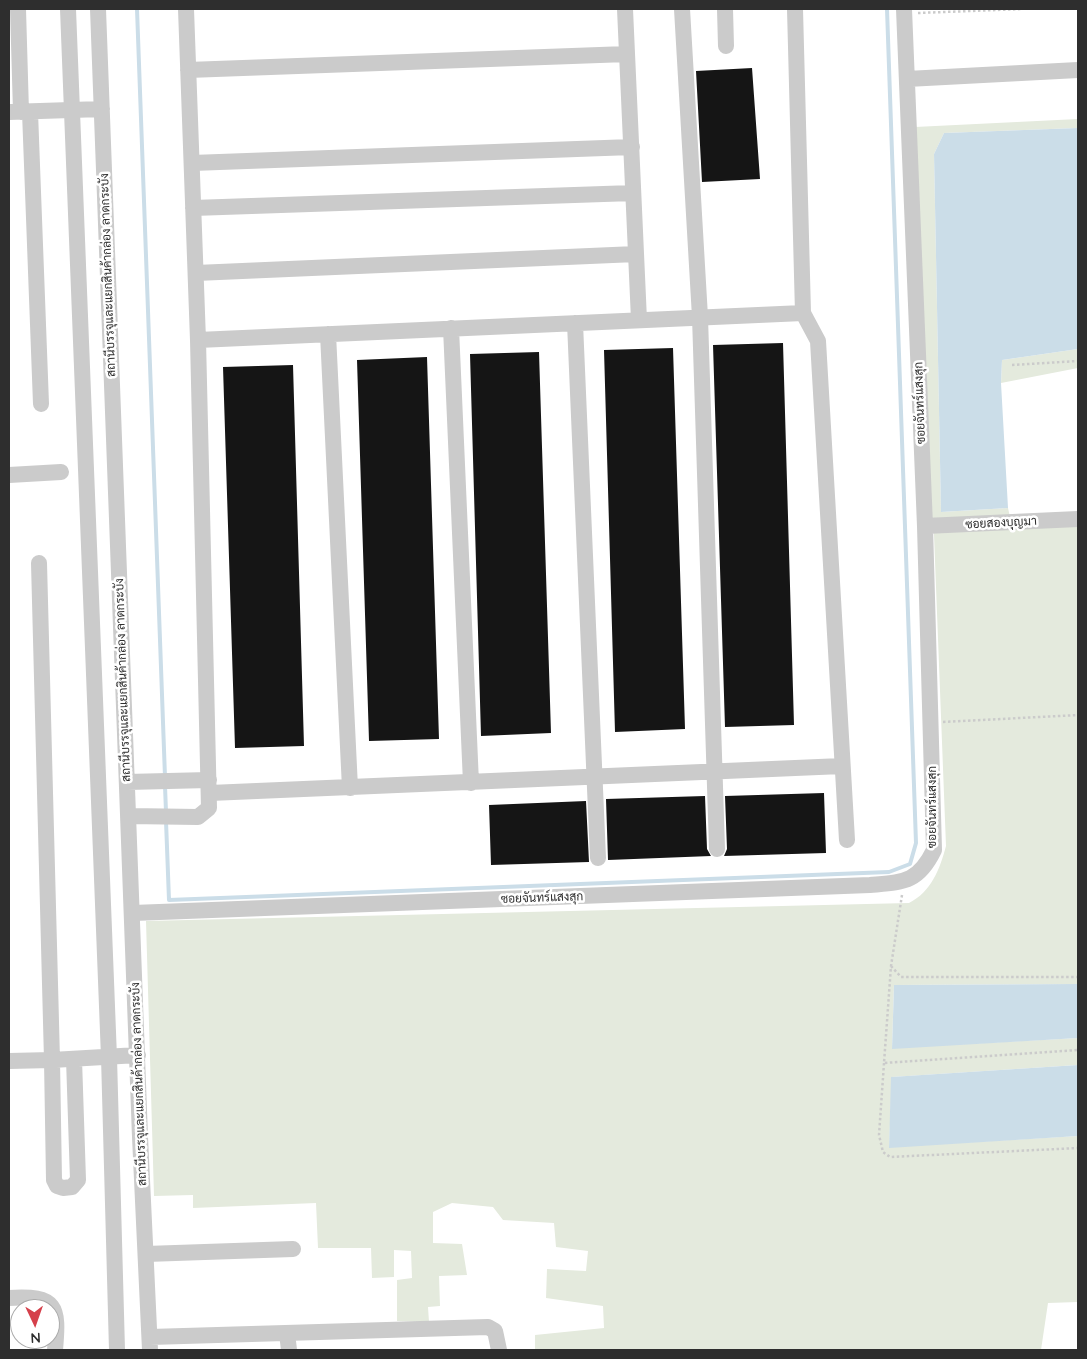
<!DOCTYPE html>
<meta charset="utf-8">
<style>
body{margin:0}
#map{position:relative;width:1087px;height:1359px;overflow:hidden;background:#fff;font-family:Quicksand,sans-serif}
canvas{display:block}
.frame{position:absolute;inset:0;border:10px solid #2e2e2e;pointer-events:none}
.north{position:absolute;left:10px;top:1299px;width:50px;height:50px;box-sizing:border-box;background:#fff;border:1px solid #ababab;border-radius:50%;rotate:177deg;font-size:14px;font-weight:700;line-height:20px;text-align:center;color:#2e2e2e}
.north::after{content:'';display:block;margin:auto;width:18px;height:22px;background:#d5404b;clip-path:polygon(50% 0,100% 100%,50% 72%,0 100%)}
</style>
<div id="map">
<canvas width="1087" height="1359"></canvas>
<div class="frame"></div>
<div class="north">N</div>
</div>
<script>
const ctx = document.querySelector('canvas').getContext('2d');
ctx.lineJoin = 'round';
function fill(path, color) { ctx.fillStyle = color; ctx.fill(path, 'evenodd'); }
function trace(path, color, width, dash) { ctx.strokeStyle = color; ctx.lineWidth = width; ctx.lineCap = dash ? 'butt' : 'round'; ctx.setLineDash(dash || []); ctx.stroke(path); }
function label(font, color, halo, rows, align = 'center') {
  ctx.font = font + ' Quicksand,Sarabun,sans-serif'; ctx.lineWidth = 5; ctx.setLineDash([]); ctx.textBaseline = 'middle'; ctx.strokeStyle = halo; ctx.fillStyle = color; for (const [text, x, y, turn = 0] of rows) {
    ctx.save(); ctx.translate(x, y); ctx.rotate((+turn || 0) * Math.PI / 180); ctx.textAlign = isNaN(turn) ? turn : align; if (halo) ctx.strokeText(text, 0, 0); ctx.fillText(text, 0, 0); ctx.restore();
  }
}
fill(new Path2D(`
 M1078,119V128L944,133L934,154L941,512L1008,508L1010,517L1078,513V984L894,985L892,1048L1078,1038V1065L892,1077L889,1147L1078,1136V1302L1048,1303L1041,1350H535V1335L604,1328L603,1306L546,1298L547,1269L586,1271L588,1251L556,1247L554,1223L503,1220L493,1207L452,1203L433,1212V1243L462,1244L467,1275L439,1276L440,1306L428,1307L429,1322L397,1321V1280L412,1278L411,1251L394,1250V1277L372,1278L371,1248H318L316,1203L193,1208V1195L154,1196L146,921L909,903C931,892 940,869 946,846L934,535L930,517L915,127Z
 M1078,349V368L1001,383L1002,360Z`), '#e4eadd');
fill(new Path2D(`
 M1078,128V349L1002,360L1001,383L1008,508L941,512L934,154L944,133Z
 M1078,984V1038L892,1049L894,985Z
 M1078,1065V1136L889,1148L891,1077Z`), '#cbdde8');
trace(new Path2D(`
 M137,9L165,777
 M165,786L166,812
 M166,821L169,900L889,872L910,864L916,843L887,9`), '#cbdde8', 4);
fill(new Path2D(`
 M752,68L760,179L702,182L696,71Z
 M783,343L794,725L725,727L713,345Z
 M673,348L685,729L615,732L604,350Z
 M539,352L551,733L481,736L470,354Z
 M427,357L439,739L369,741L357,360Z
 M293,365L304,746L235,748L223,367Z
 M824,793L826,853L724,856L727,849L725,796Z
 M705,796L707,849L711,856L608,860L606,799Z
 M586,801L589,862L491,865L489,805Z`), '#151515');
trace(new Path2D(`
 M918,13L1023,9
 M1012,365L1078,361
 M943,722L1078,715
 M902,895L891,966L884,1063L1078,1050
 M891,966L901,977H1078
 M884,1063L879,1135L883,1152L890,1157L1078,1148`), '#cbcbcb', 2.5, [2.5, 2.5]);
trace(new Path2D(`
 M18,9L21,112
 M68,9L109,1057L117,1350
 M98,9L140,1137L150,1350
 M625,9L639,320
 M682,9L700,317L717,849
 M725,9L726,46
 M795,9L803,313L818,341L847,840
 M188,70L627,54
 M907,79L1078,70
 M9,112L102,109
 M30,112L41,404
 M192,163L632,147
 M193,208L633,193
 M196,273L636,254
 M575,323L598,858
 M451,328L471,783
 M328,334L350,788
 M198,340L803,313
 M9,475L61,472
 M925,526L1078,519
 M39,563L52,1060L138,1055
 M127,782L209,780
 M210,793L842,766
 M129,816L198,817L209,808L198,340L186,9
 M133,913L870,885C903,882 918,883 934,850L925,526L904,9
 M9,1061L52,1060L54,1180L57,1186L63,1188L72,1187L78,1180L74,1059
 M146,1254L293,1249
 M9,1298C57,1295 59,1306 55,1350
 M287,1333L289,1350
 M150,1337L488,1327L495,1331L499,1350`), '#cbcbcb', 16);
label('12px', '#2e2e2e', '#fff', [
 ["สถานีบรรจุและแยกสินค้ากล่อง ลาดกระบัง",108,275,-92],
 ["ซอยจันทร์แสงสุก",920,403,-92],
 ["ซอยสองบุญมา",1001,523,-3],
 ["สถานีบรรจุและแยกสินค้ากล่อง ลาดกระบัง",123,680,-92],
 ["ซอยจันทร์แสงสุก",932,807,-90],
 ["ซอยจันทร์แสงสุก",542,898,-2],
 ["สถานีบรรจุและแยกสินค้ากล่อง ลาดกระบัง",139,1084,-92]
]);
</script>
